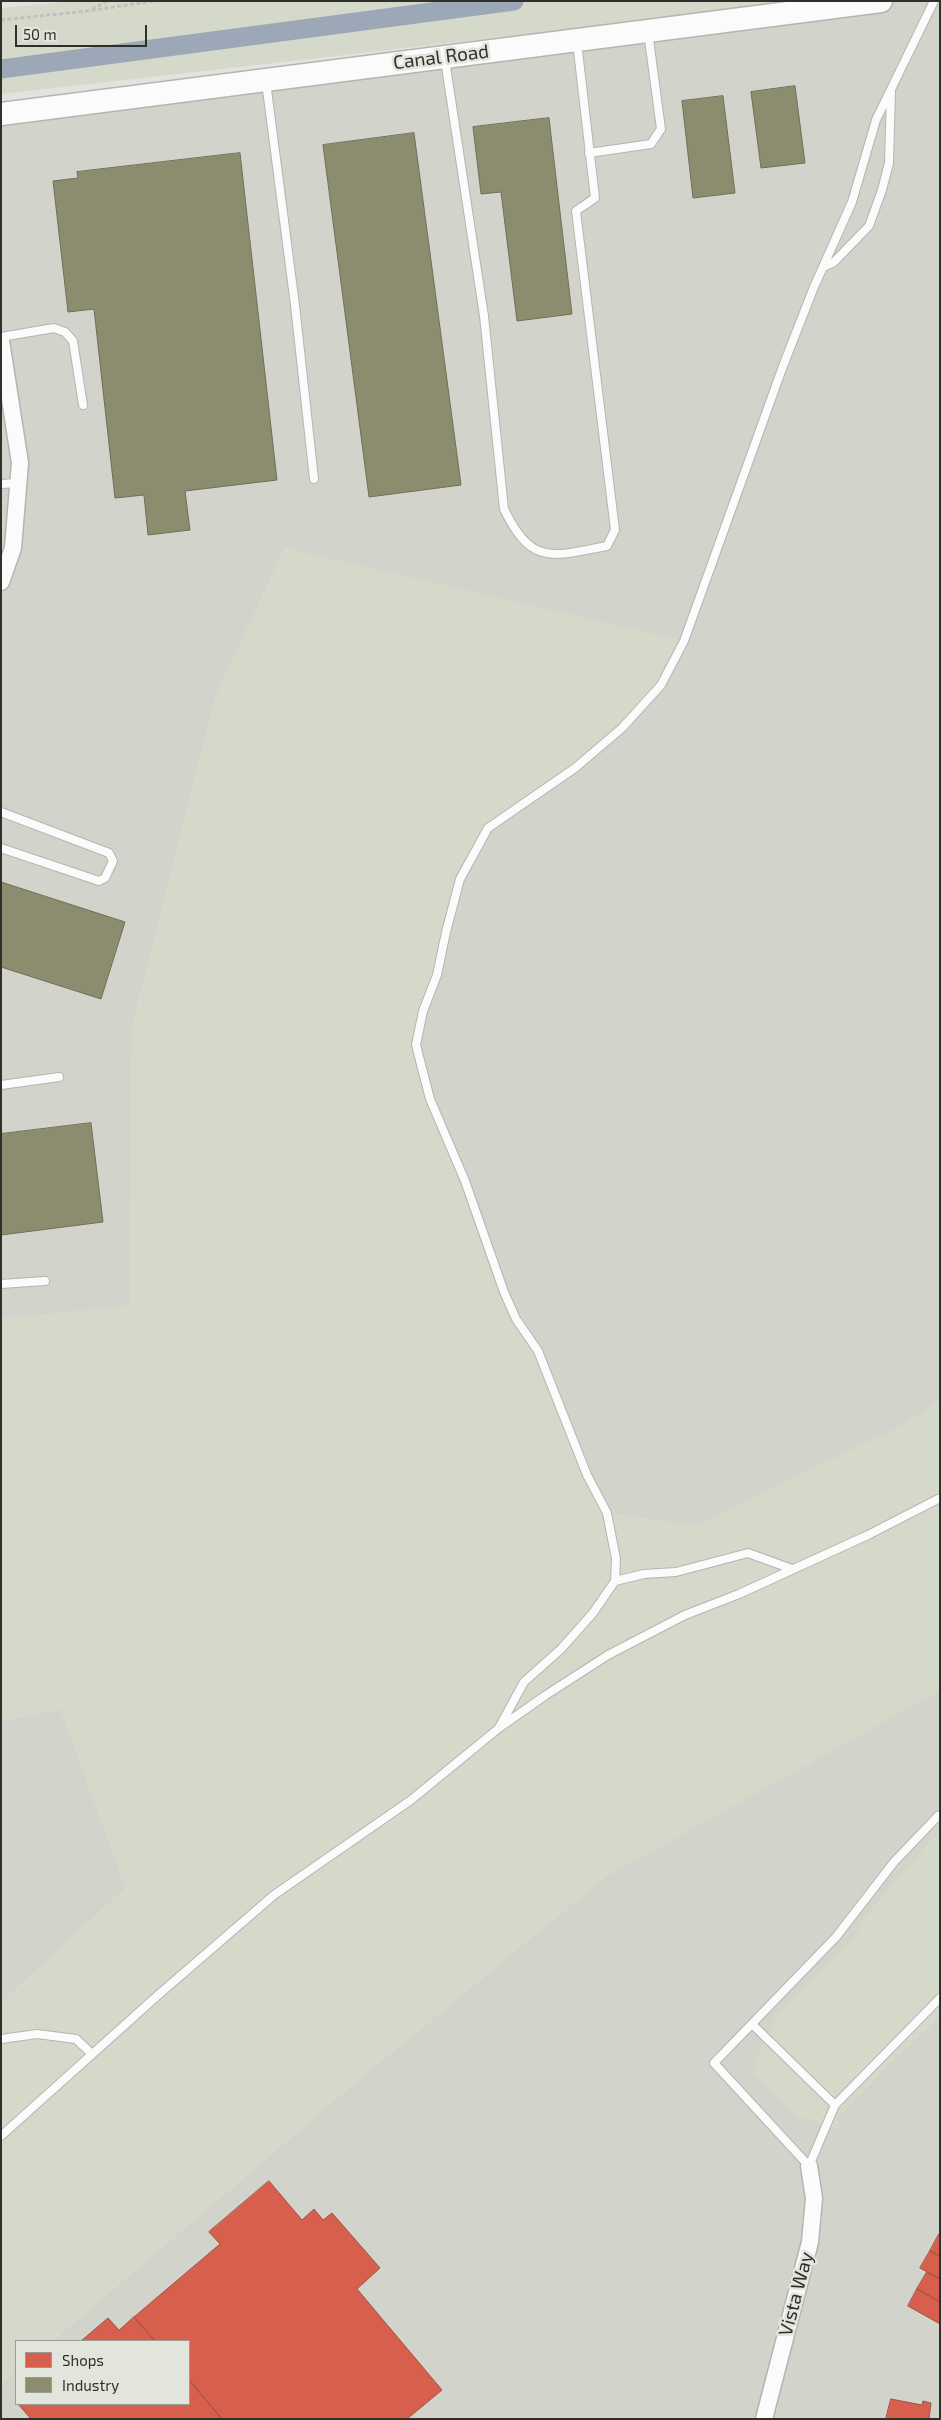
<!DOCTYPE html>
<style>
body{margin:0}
#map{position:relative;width:941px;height:2420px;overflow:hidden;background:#e1e3de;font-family:"Exo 2",sans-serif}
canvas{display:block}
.frame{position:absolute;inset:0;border:2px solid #2f302c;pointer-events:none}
.legend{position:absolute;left:15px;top:2340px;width:175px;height:65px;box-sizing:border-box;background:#e2e5dc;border:1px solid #9a9d96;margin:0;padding:6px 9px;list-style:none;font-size:15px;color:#2f302c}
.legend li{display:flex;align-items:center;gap:10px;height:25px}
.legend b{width:25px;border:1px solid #9a9d96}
.scale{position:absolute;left:15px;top:25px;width:132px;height:22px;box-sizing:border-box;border:2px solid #2f302c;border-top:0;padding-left:6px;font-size:15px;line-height:18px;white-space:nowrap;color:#2f302c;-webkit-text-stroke:4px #e2e5dc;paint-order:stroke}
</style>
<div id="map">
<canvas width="941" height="2420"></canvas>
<div class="frame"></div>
<ul class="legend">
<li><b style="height:14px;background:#d6604d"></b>Shops</li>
<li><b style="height:14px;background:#8c8c6e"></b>Industry</li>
</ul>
<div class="scale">50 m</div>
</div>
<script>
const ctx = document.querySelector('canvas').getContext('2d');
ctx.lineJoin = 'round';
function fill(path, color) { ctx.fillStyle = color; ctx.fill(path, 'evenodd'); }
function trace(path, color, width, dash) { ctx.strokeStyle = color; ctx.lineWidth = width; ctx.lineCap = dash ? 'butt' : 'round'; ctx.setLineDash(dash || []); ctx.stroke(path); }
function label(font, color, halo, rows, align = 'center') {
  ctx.font = font + ' "Exo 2",sans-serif'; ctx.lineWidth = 5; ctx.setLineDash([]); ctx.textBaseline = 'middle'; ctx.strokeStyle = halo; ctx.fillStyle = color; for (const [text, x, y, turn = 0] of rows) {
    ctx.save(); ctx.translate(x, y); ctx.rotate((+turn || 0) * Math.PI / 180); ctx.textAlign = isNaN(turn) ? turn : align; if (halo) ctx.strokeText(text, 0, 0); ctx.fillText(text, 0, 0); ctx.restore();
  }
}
fill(new Path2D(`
 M881,1H940V1401L900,1427L695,1526L607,1513L516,1319L430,1099L285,548L216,696L132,1026L130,1306L1,1319V114Z
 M940,1690V2419H1V2385L16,2372V2404H189V2341H52L351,2086L605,1877Z
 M61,1709L126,1888L1,2003V1721Z`), '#d2d4cb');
fill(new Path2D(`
 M74,1H785L636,22L1,94V8Z
 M285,548L684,641L661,685L622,728L575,768L488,828L460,879L416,1045L430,1099L504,1292L538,1351L607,1513L695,1526L900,1427L940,1401V1690L605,1877L351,2086L52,2341H16V2372L1,2385V2003L126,1888L61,1709L1,1721V1319L130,1305L132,1026L216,696Z
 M940,1837V2017L838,2117L839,2131L824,2124L797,2117L756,2074L754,2063L777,2014L856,1935L861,1921L932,1839Z`), '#d5d9c9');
const shops = new Path2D(`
 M269,2181L302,2220L314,2209L323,2220L332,2213L380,2268L357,2289L442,2390L407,2419H222L189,2380V2341H155L134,2317L220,2244L209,2232Z
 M939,2234H940V2256L930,2251Z
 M930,2251L940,2256V2279L920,2268Z
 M927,2272L940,2279V2302L917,2289Z
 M917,2289L940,2302V2324L908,2306Z
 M134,2317L155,2341H81L108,2318L119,2330Z
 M189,2380L222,2419H31L18,2404H189Z
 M891,2399L922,2405L923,2401L931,2403L929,2419H886Z`);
fill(shops, '#d6604d');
trace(shops, '#a45243', 1);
const industry = new Path2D(`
 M795,86L805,163L761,168L751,92Z
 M723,96L735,193L693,198L682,101Z
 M549,118L572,314L517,321L501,192L481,194L473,127Z
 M414,133L461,485L369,497L323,145Z
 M240,153L277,480L185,491L190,530L148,535L144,495L115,498L94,309L68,312L53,181L78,178L77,172Z
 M1,882L125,922L101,999L1,967Z
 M91,1123L103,1222L1,1235V1134Z`);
fill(industry, '#8c8c6e');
trace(industry, '#70705a', 1);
trace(new Path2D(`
 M1,69L514,1`), '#9ca7b8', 19);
const lane = new Path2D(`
 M445,60L484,316L504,509C532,567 553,556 607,546L615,530L576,211L595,198L577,42
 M266,82L295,305L314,479
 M589,153L651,144L661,129L648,32
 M823,267L834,262L869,226L882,190L889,163L891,91
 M1,337L54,328L65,332L73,341L83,405
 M1,484L18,483
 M1,812L109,853L113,861L105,878L99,881L1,848
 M1,1085L59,1077
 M1,1284L45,1281
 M615,1581L616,1559L607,1513L587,1475L538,1351L516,1319L504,1292L465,1181L430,1099L416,1045L423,1011L437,975L446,932L460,879L488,828L575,768L622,728L661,685L684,641L783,366L814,287L852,202L876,120L934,1
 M500,1726L524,1682L561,1649L593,1613L615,1581L644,1574L676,1572L748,1553L792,1569
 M752,2024L835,2105L809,2166L714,2063L836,1937L894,1862L938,1816
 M1,2039L37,2034L76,2039L92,2054
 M835,2105L940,1998
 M1,2136L157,1996L274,1895L411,1800L499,1728L546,1695L608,1655L685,1615L739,1594L868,1535L940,1498`);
const street = new Path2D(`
 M1,341L20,463L13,548L1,582
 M764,2419L810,2242L814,2198L809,2166`);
const secondary = new Path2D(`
 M1,114L881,1`);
trace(lane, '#b4b5b1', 10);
trace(street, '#b4b5b1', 19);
trace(secondary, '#b4b5b1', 25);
trace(new Path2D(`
 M92,9L107,1
 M1,20L87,11L154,1`), '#c0c0bf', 3, [4, 2.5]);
trace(lane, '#fafbfa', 8);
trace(street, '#fafbfa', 16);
trace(secondary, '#fafbfa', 22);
label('19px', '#2f302c', '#e2e5dc', [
 ["Canal Road",441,57,-7],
 ["Vista Way",796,2294,-75]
]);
</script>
